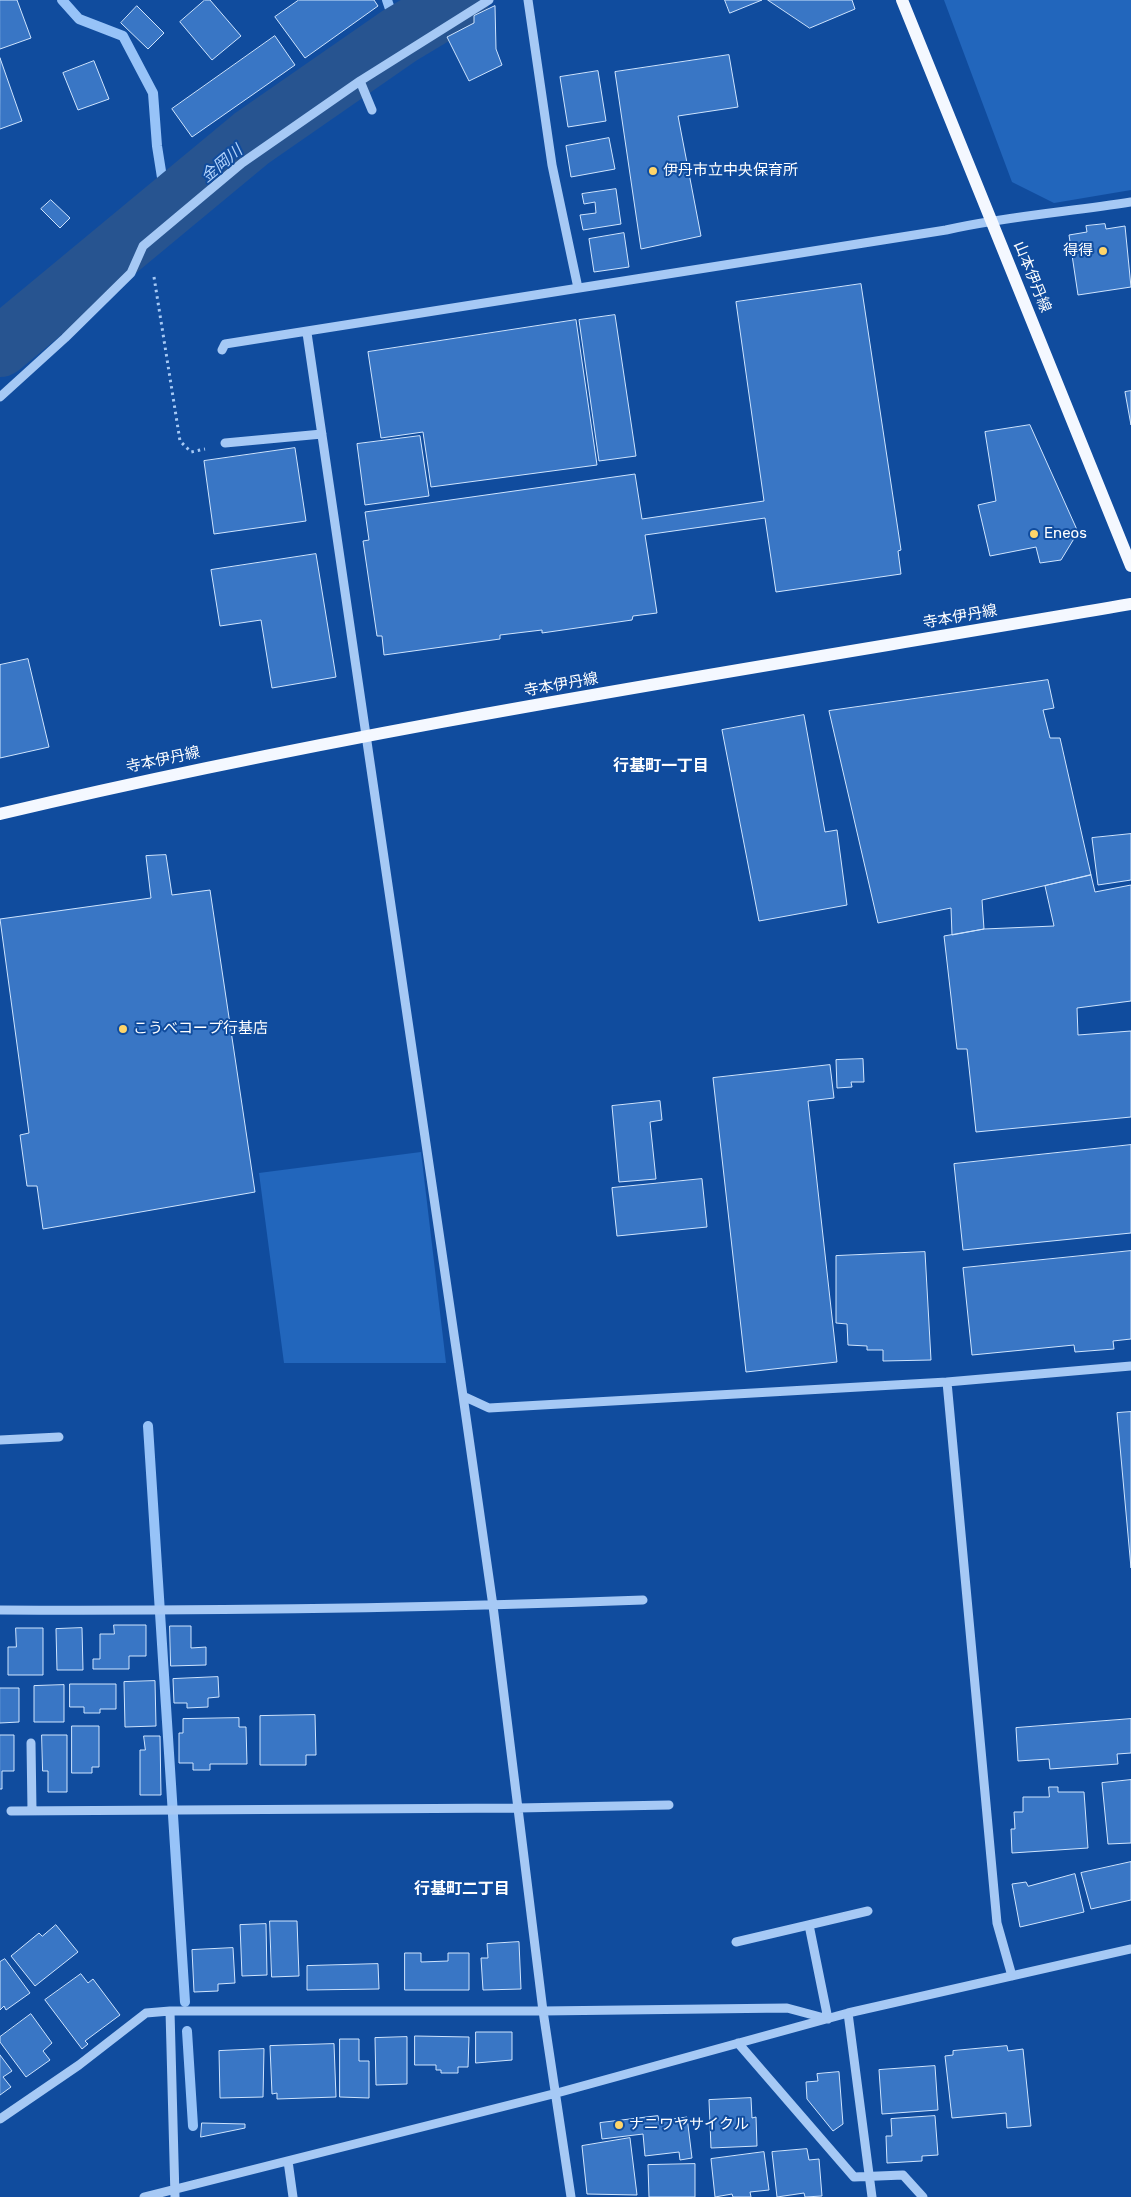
<!DOCTYPE html>
<meta charset="utf-8">
<style>
body{margin:0}
canvas{display:block;background:#104c9e}
</style>
<canvas width="1131" height="2197"></canvas>
<script>
const ctx = document.querySelector('canvas').getContext('2d');
ctx.lineJoin = 'round';
function fill(path, color) { ctx.fillStyle = color; ctx.fill(path, 'evenodd'); }
function trace(path, color, width, dash) { ctx.strokeStyle = color; ctx.lineWidth = width; ctx.lineCap = dash ? 'butt' : 'round'; ctx.setLineDash(dash || []); ctx.stroke(path); }
function label(font, color, halo, rows, align = 'center') {
  ctx.font = font + ' Rubik,"Noto Sans JP",sans-serif'; ctx.lineWidth = 4; ctx.setLineDash([]); ctx.textBaseline = 'middle'; ctx.strokeStyle = halo; ctx.fillStyle = color; for (const [text, x, y, turn = 0] of rows) {
    ctx.save(); ctx.translate(x, y); ctx.rotate((+turn || 0) * Math.PI / 180); ctx.textAlign = isNaN(turn) ? turn : align; if (halo) ctx.strokeText(text, 0, 0); ctx.fillText(text, 0, 0); ctx.restore();
  }
}
fill(new Path2D(`
 M944,0H1131V190L1054,203L1012,182Z
 M421,1152L446,1363H284L259,1173Z`), '#2266bc');
trace(new Path2D(`
 M62,0L79,19L123,36L153,93L157,146L167,209
 M387,0L399,36
 M148,1426L185,2002
 M187,2031L193,2126`), '#97c3f8', 10);
trace(new Path2D(`
 M0,347L252,138L399,36L459,0`), '#275490', 60);
const building = new Path2D(`
 M0,0H17L31,38L0,49Z
 M205,0H210L241,36L212,60L180,22Z
 M299,0H374L378,6L305,58L275,17Z
 M725,0H762L730,13Z
 M768,0H852L855,9L810,28Z
 M137,6L164,33L148,49L121,23Z
 M495,6L496,49L502,65L469,81L447,37L474,23V16Z
 M275,36L295,65L192,137L172,109Z
 M729,55L738,107L678,116L701,236L641,249L615,72Z
 M0,58L22,121L0,129Z
 M94,61L109,99L78,110L63,73Z
 M598,71L606,121L568,127L560,77Z
 M609,138L615,169L571,177L566,146Z
 M616,189L621,224L583,230L580,215L596,213L595,202L584,204L582,194Z
 M51,200L70,218L60,228L41,209Z
 M1105,224L1106,229L1125,226L1131,287L1078,295L1069,235L1087,232L1086,226Z
 M624,233L629,267L594,272L589,239Z
 M861,284L901,550L898,551L901,574L776,592L765,518L645,535L657,613L633,616L632,620L542,633V630L500,635V639L384,655L382,636H377L363,541L369,540L365,512L635,474L642,519L764,501L736,302Z
 M615,315L636,456L599,461L579,320Z
 M576,320L597,465L431,487L423,432L381,438L368,352Z
 M1131,391V425L1125,392Z
 M1030,425L1078,532L1061,560L1040,563L1036,547L990,556L978,505L996,501L985,432Z
 M420,436L429,496L365,505L357,444Z
 M295,448L306,521L214,534L204,461Z
 M316,554L336,677L272,688L261,620L220,626L211,570Z
 M28,659L49,747L0,758V665Z
 M1048,680L1054,708L1043,710L1050,738H1060L1091,875L982,900L984,929L952,935L951,908L878,923L829,711Z
 M804,715L825,832L837,830L847,905L759,921L722,730Z
 M1131,834V880L1098,885L1092,838Z
 M166,855L172,895L210,890L255,1192L43,1229L37,1186H27L20,1135L29,1133L0,919L151,898L146,856Z
 M1091,875L1095,892L1131,885V1001L1077,1008L1078,1035L1131,1031V1117L976,1132L967,1049H957L944,936L984,929L1054,926L1045,886Z
 M863,1059L864,1082H851L852,1087L837,1088L836,1060Z
 M830,1065L834,1098L808,1101L837,1362L746,1372L713,1078Z
 M660,1101L662,1120L650,1122L656,1179L619,1182L612,1106Z
 M1131,1145V1233L963,1250L954,1164Z
 M702,1179L707,1227L617,1236L612,1188Z
 M1131,1251V1339L1113,1341L1114,1349L1075,1352L1074,1345L972,1355L963,1268Z
 M925,1252L931,1360L883,1361V1350H867V1346L848,1345L847,1324L836,1323V1256Z
 M1131,1412V1568L1117,1413Z
 M114,1625H146V1656H129V1669H93V1659H100V1634H114Z
 M170,1626H191V1648L206,1647V1665L171,1666Z
 M16,1628H43V1675H8V1647H16Z
 M82,1628L83,1670H57L56,1629Z
 M218,1677L219,1697L208,1698V1707L187,1708V1703H174L173,1679Z
 M155,1681L156,1726L125,1727L124,1682Z
 M70,1684H116V1709H100V1713H84V1707H70Z
 M64,1685V1722H34V1686Z
 M0,1688H19V1722L0,1723Z
 M315,1715L316,1755H306V1765H260V1716Z
 M239,1718V1727H246L247,1764H210V1770H193V1763H179V1733H183V1719Z
 M1131,1719V1753L1117,1754L1118,1764L1050,1769L1049,1759L1018,1761L1016,1728Z
 M72,1726H99V1767H92V1773H72Z
 M0,1735H14V1771H2V1789H0Z
 M42,1735H67V1792H48V1771H43Z
 M144,1736H160L161,1795H140V1750H145Z
 M1131,1780V1843L1108,1844L1102,1783Z
 M1049,1787H1058V1792H1084L1088,1848L1012,1853L1011,1829H1015L1014,1812H1023V1797H1049Z
 M1131,1862V1900L1091,1909L1081,1873Z
 M1075,1874L1084,1912L1020,1927L1012,1884L1026,1882L1028,1886Z
 M270,1921H297L299,1976L272,1977Z
 M266,1924L267,1975L242,1976L240,1925Z
 M56,1925L78,1952L35,1986L11,1956L39,1933L42,1936Z
 M519,1942L521,1989L483,1990L481,1958H488L487,1944Z
 M233,1948L235,1983L218,1984V1991L194,1992L192,1950Z
 M405,1953H421V1962L448,1961V1953H469V1990H405Z
 M5,1959L30,1993L6,2010L4,2006L0,2010V1962Z
 M378,1964L379,1989L307,1990V1966Z
 M81,1974L88,1983L93,1979L120,2015L85,2041L88,2044L82,2049L45,2000Z
 M31,2014L52,2043L43,2051L50,2060L26,2077L0,2042V2037Z
 M476,2032H512V2060L476,2063Z
 M415,2036L469,2037L468,2067H458V2073H441V2070H436V2065H415Z
 M407,2037V2084L376,2085L375,2038Z
 M340,2039H359V2061H369V2098L340,2097Z
 M334,2044L336,2097L277,2099V2093L272,2094L270,2046Z
 M1007,2046L1008,2051L1023,2049L1031,2126L1007,2128L1006,2113L952,2118L945,2056L953,2055V2051Z
 M264,2049L263,2097L220,2098L219,2051Z
 M0,2055L12,2071L3,2077L11,2087L0,2095Z
 M935,2066L938,2110L882,2114L879,2070Z
 M839,2072L843,2124L833,2131L807,2099L806,2082L818,2081L817,2074Z
 M751,2098L752,2118L756,2117L757,2146L711,2148L709,2100Z
 M658,2116L659,2121L687,2117L692,2158L680,2160L679,2152L645,2156L643,2134L602,2139L600,2123Z
 M935,2116L938,2155L922,2156V2161L887,2163L886,2136H892L891,2119Z
 M202,2123L245,2124V2128L201,2137Z
 M630,2138L637,2195L587,2194L582,2146Z
 M807,2149L809,2160L819,2159L822,2196L805,2197L804,2193L777,2197L772,2152Z
 M764,2152L769,2190L750,2192L751,2197H733L732,2194L715,2197L711,2159Z
 M695,2164V2197H649L648,2165Z`);
fill(building, '#3976c5');
trace(building, '#cee4fe', 1);
trace(new Path2D(`
 M154,277L180,441L191,452L205,449`), '#a6c9f5', 3, [2.5, 4]);
trace(new Path2D(`
 M528,0L552,165L578,288
 M360,81L372,110
 M307,333L463,1396L493,1606L543,2011L571,2197
 M222,350L225,344L946,230C1007,216 1069,212 1131,202
 M0,397L65,338L131,273L143,246L242,163L360,81L489,0
 M225,443L322,434
 M947,1382L997,1923L1012,1976
 M463,1396L489,1408L947,1382L1131,1366
 M0,1440L59,1437
 M0,1610C214,1611 429,1608 643,1600
 M31,1743L32,1810
 M11,1811L518,1808L669,1805
 M736,1942L868,1911
 M848,2013L872,2197
 M738,2043L854,2177L903,2175L923,2197
 M0,2119L79,2065L146,2013L170,2011
 M288,2161L293,2197
 M144,2197L557,2093L848,2013L1131,1949
 M175,2197L170,2011H543L787,2008L828,2019L809,1925`), '#a6c9f5', 9);
trace(new Path2D(`
 M902,0L1131,566
 M0,814C373,725 753,669 1131,604`), '#f4f8ff', 12);
for (const [x, y, r, color] of [
 [653,171,5,"#ffd56a"],
 [1103,251,5,"#ffd56a"],
 [1034,534,5,"#ffd56a"],
 [123,1029,5,"#ffd56a"],
 [619,2125,5,"#ffd56a"]
]) { const dot = new Path2D(); dot.arc(x, y, r, 0, 2 * Math.PI); ctx.fillStyle = color; ctx.fill(dot); trace(dot, '#104c9e', 2); }
label('15px', '#fff', '#104c9e', [
 ["伊丹市立中央保育所",663,171],
 ["得得",1093,251,"right"],
 ["Eneos",1044,534],
 ["こうべコープ行基店",133,1029],
 ["ナニワヤサイクル",629,2125]
], 'left');
label('15px', '#fff', '#104c9e', [
 ["山本伊丹線",1032,277,68],
 ["寺本伊丹線",960,617,-10],
 ["寺本伊丹線",561,685,-10],
 ["寺本伊丹線",163,760,-12]
]);
label('italic 16px', '#b2d3fb', '#104c9e', [
 ["金岡川",222,164,-40]
]);
label('bold 16px', '#fff', '#104c9e', [
 ["行基町一丁目",661,766],
 ["行基町二丁目",462,1889]
]);
</script>
